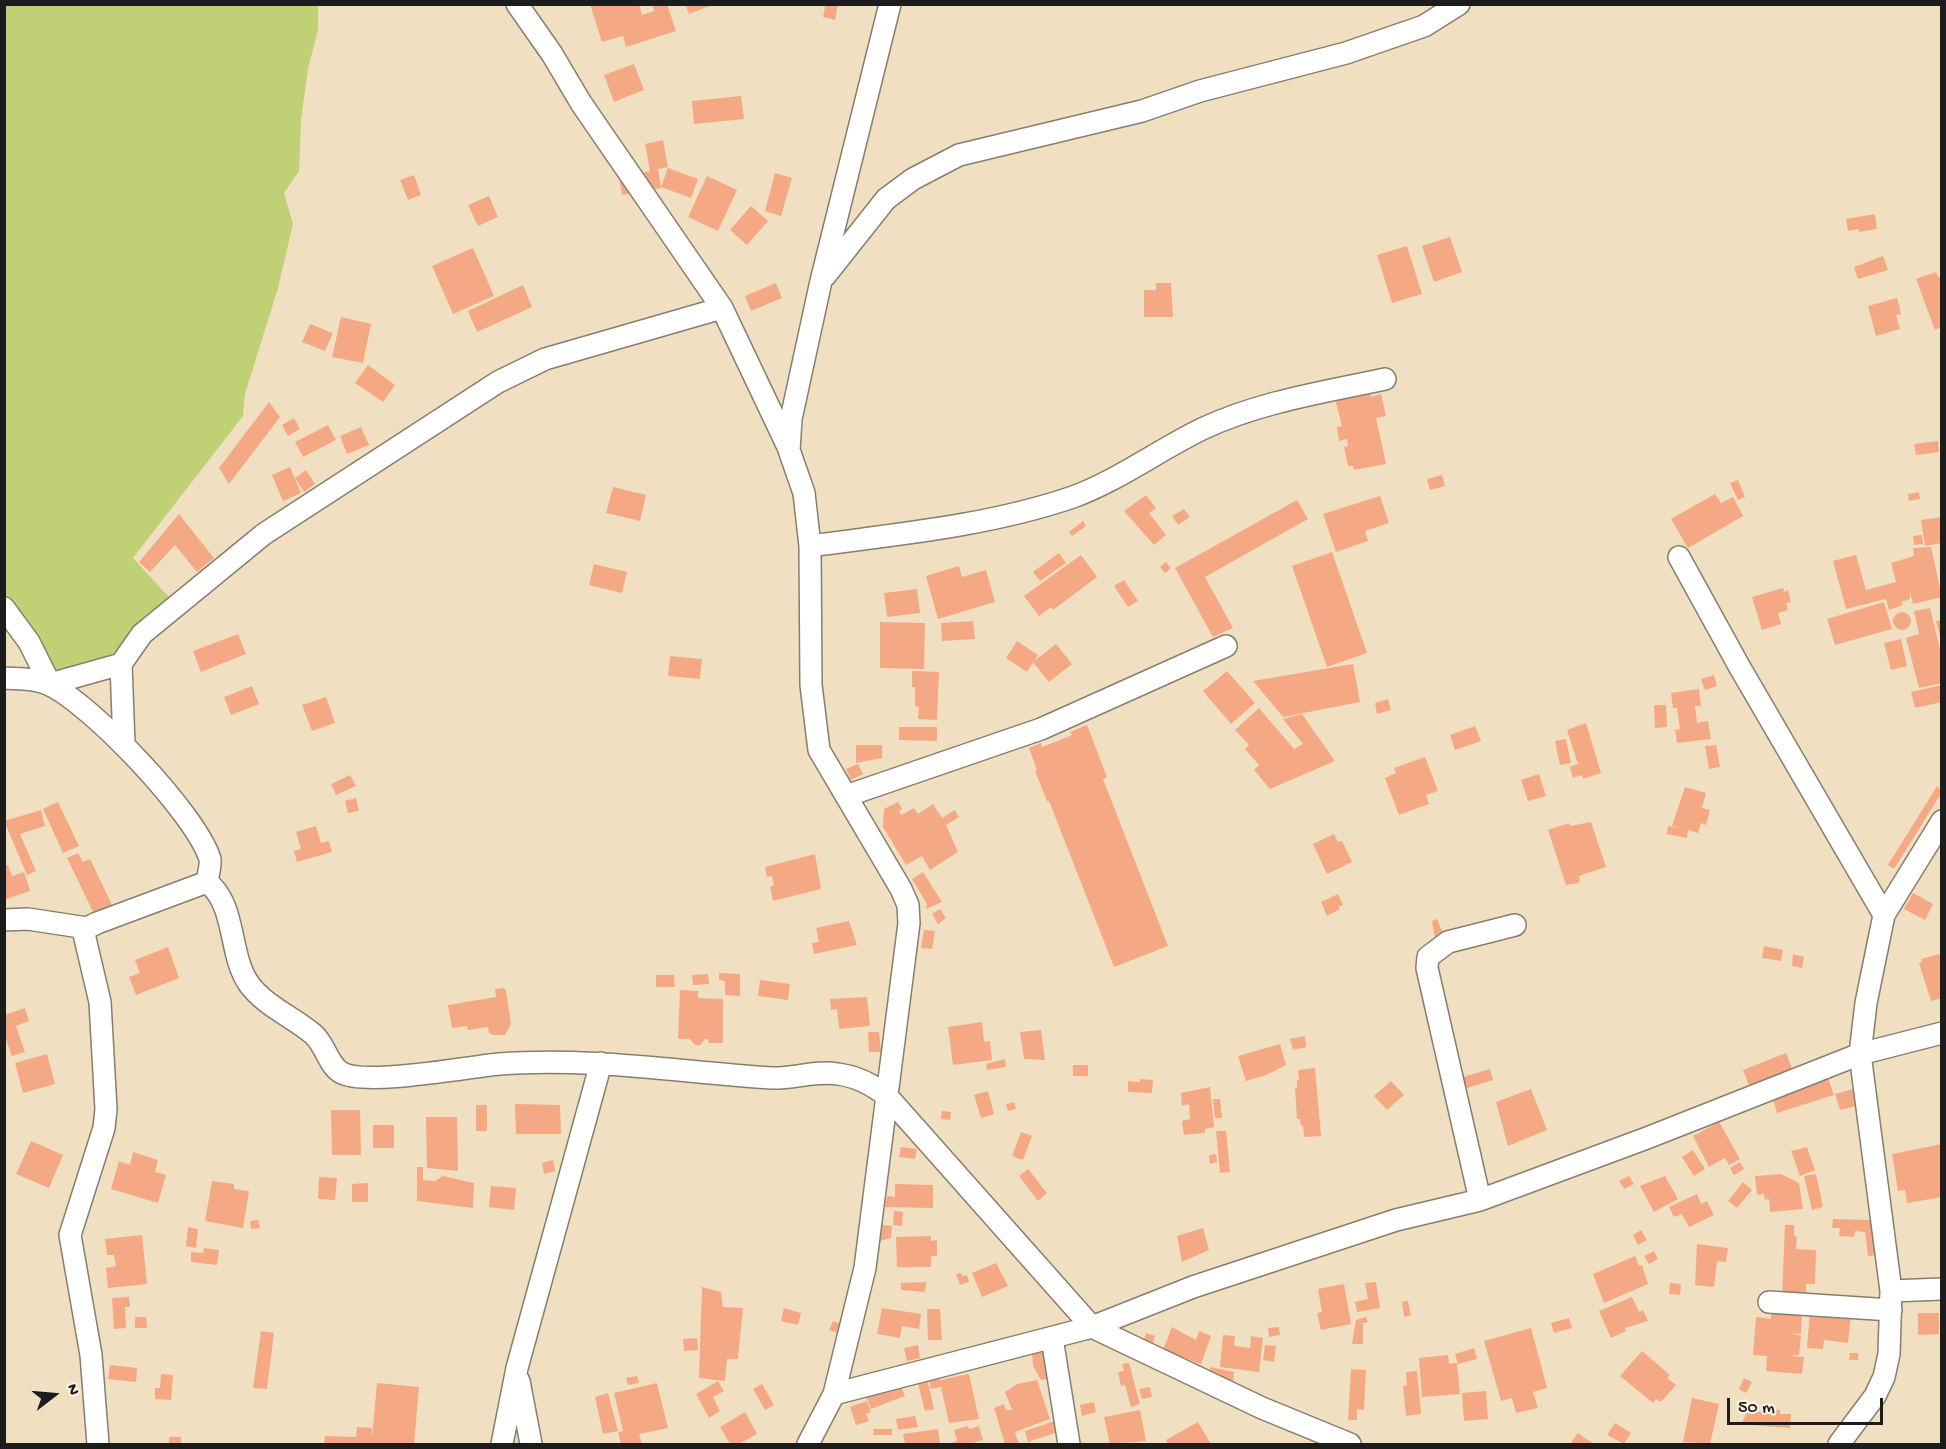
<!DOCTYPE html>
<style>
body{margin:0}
#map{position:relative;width:1946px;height:1449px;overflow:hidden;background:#f0e0c1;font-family:"Gochi Hand",sans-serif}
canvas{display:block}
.frame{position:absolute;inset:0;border:6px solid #1c1c1c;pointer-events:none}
.north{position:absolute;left:24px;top:1365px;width:60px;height:60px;-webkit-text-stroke:4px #fcf5e5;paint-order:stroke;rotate:74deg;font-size:16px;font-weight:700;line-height:24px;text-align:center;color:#1c1c1c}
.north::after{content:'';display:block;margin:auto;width:21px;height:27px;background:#1c1c1c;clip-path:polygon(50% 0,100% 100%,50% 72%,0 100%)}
.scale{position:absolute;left:1727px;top:1398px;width:156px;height:27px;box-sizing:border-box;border:3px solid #1c1c1c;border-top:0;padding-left:8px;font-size:18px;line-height:21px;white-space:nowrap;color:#1c1c1c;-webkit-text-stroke:4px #fcf5e5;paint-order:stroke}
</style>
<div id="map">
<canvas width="1946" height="1449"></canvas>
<div class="frame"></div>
<div class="north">N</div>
<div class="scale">50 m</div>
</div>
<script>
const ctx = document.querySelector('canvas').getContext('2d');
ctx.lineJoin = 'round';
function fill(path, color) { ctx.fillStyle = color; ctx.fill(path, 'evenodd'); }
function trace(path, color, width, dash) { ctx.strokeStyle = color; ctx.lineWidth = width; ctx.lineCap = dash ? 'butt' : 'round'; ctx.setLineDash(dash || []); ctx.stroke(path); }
fill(new Path2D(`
 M4,5H318V30L308,69L301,120L299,171L284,193L293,224L278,288L245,394L243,416L133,558L170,598L125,646L103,659L54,677L5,616Z`), '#bfd174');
fill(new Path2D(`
 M590,4H639L642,15L654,11L652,4H667L676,31L626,47L623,36L602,42Z
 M685,4H712V5L689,14Z
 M818,4H838L835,20L823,17L825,7Z
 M634,64L644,90L614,102L604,75Z
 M741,96L744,119L694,124L692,101Z
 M663,140L668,167L658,169L661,188L622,195L619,177L650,171L645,144Z
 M668,168L698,179L691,198L661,187Z
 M775,173L792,178L781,216L765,211Z
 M414,175L421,195L408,200L400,180Z
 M707,176L737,190L718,231L688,217Z
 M489,196L498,217L478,226L468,205Z
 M751,206L768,221L747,245L730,230Z
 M1875,214L1877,229L1859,232V229L1848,231L1846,219Z
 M1450,237L1462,272L1434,282L1422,246Z
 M1407,246L1422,294L1392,303L1377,255Z
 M473,248L494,296L453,314L432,266Z
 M1883,256L1888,270L1858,279L1854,267Z
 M1936,272L1938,277L1942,276V327L1935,330L1916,279Z
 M776,283L782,298L751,311L745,296Z
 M1156,283H1171L1173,317H1144V290H1156Z
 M523,285L532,307L477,332L468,311Z
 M1897,298L1901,314L1896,315L1900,329L1876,336L1868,306Z
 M341,317L371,324L363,363L332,357Z
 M310,324L333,333L325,351L302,342Z
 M368,365L395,385L383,402L355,383Z
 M1370,390L1371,397L1381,394L1386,416L1376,418L1386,464L1354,470L1353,466H1348L1344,447L1348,446L1347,439L1339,441L1337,427L1342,426L1334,395Z
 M269,402L280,417L229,484L219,468Z
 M294,418L300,429L288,436L282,425Z
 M328,425L336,440L303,457L295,442Z
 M361,427L369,445L347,454L340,436Z
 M1938,441L1939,452L1916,455L1914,444Z
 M290,467L301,493L283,501L272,475Z
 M306,470L315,484L304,492L295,478Z
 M1442,475L1445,486L1430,490L1427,479Z
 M1738,480L1745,497L1738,500L1730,483Z
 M613,487L646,495L640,521L606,513Z
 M1919,492L1920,499L1909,501L1908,494Z
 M1715,494L1721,503L1733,497L1743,516L1688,548L1671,519Z
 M1146,495L1156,508L1149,513L1166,535L1154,545L1124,511Z
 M1380,496L1389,523L1365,531L1368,541L1336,552L1323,514Z
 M1297,500L1308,519L1205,577L1233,628L1213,637L1175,568Z
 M1184,509L1190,517L1178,525L1172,516Z
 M179,514L214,558L197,572L175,545L150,572L139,562Z
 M1942,517V543L1925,546L1921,520Z
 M1083,521L1086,526L1072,536L1069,532Z
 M1922,535L1923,544L1914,545L1913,536Z
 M1931,547L1942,597L1913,604L1910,592V599L1901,602L1903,605L1889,610L1886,599L1846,609L1833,561L1856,555L1866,590L1896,582L1891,563L1914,556L1913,548Z
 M1332,552L1367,653L1327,667L1292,566Z
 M1059,553L1066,563L1040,581L1033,572Z
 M1081,555L1097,577L1053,610L1051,607L1039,616L1024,596Z
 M1166,562L1171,568L1165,573L1160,567Z
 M594,564L627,572L622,593L589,585Z
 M959,566L962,577L986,570L995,602L938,619L926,576Z
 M1124,580L1138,601L1128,607L1114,586Z
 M1783,588L1784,592L1788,590L1791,602L1786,603L1788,610L1778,613L1781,624L1762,630L1752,597Z
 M917,589L920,613L887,617L884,593Z
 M1884,602L1892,629L1835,645L1827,619Z
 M1930,608L1942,657V683L1919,688L1906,638L1919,634L1914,611Z
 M1893 621a9 9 0 1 1 18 0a9 9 0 1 1-18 0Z
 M1942,620V641H1941L1936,621Z
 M973,621L975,639L942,641L941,623Z
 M880,622L925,623L924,669L880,668Z
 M238,634L246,654L201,672L193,651Z
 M1901,639L1907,666L1891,670L1884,643Z
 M1017,641L1038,655L1027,672L1006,658Z
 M1056,644L1072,664L1049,682L1033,662Z
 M670,656L702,659L700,679L668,676Z
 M1353,664L1360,702L1283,717L1253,681Z
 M912,671L939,672L937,720L918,719L919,707L915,706V687H912Z
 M1227,671L1255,703L1231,724L1203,691Z
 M1714,675L1717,686L1705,690L1701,679Z
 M1942,685V702L1915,708L1911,692Z
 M252,686L259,704L231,715L224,697Z
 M1699,689L1701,706H1695L1697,723L1708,721L1711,739L1677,743L1675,730L1680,729L1677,708H1673L1671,693Z
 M326,697L335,723L312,731L302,705Z
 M1388,699L1391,710L1377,714L1375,703Z
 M1654,705H1666L1667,727L1655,728Z
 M1259,708L1294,749L1303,744L1283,719L1302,714L1335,761L1270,789L1254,770L1259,765L1245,749L1249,745L1235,730Z
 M1586,723L1601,773L1583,779L1582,775L1573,778L1570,767L1578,764L1567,730Z
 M1087,725L1107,777L1103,779L1168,946L1114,967L1049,801H1047L1035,771L1037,770L1029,748L1041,743L1042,747L1072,735L1070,732Z
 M1475,726L1481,741L1455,750L1450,735Z
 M899,727H937V741L899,740Z
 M1566,739L1571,763L1560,765L1555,741Z
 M856,745H882V758L856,763Z
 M1716,745L1720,767L1709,769L1705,746Z
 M1425,757L1438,791L1426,795L1429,804L1399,815L1385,778L1396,773L1394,768Z
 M858,764L863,774L851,780L846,769Z
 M1539,774L1546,796L1528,801L1521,780Z
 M350,775L356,786L336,795L331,784Z
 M1937,786L1942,792L1894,869L1888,865Z
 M1685,787L1706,793L1702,808L1710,810L1706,825L1701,823L1698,833L1688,830L1687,838L1667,834L1668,826L1683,829L1672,826Z
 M356,798L359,811L348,813L345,801Z
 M58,802L79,846L63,853L43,809Z
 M898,802L902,809L899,811L901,815L914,808L918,814L933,804L942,818L955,810L959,817L946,825L958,852L930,870L922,856L906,865L883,827L884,809Z
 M41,810L45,826L20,834L36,871L27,875L4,821Z
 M1591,822L1606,867L1579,876L1580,881L1578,883L1566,885L1548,830L1569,823L1570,826Z
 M316,826L321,843L329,841L332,852L297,862L294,851L301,849L296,832Z
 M1334,834L1338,842L1342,841L1352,862L1327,874L1313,844Z
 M78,853L83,862L90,859L115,911L97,920L67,858Z
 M815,854L821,889L773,901L770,887L774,885L772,876L767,877L765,867Z
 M8,865L12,876L24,872L30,891L4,900V866Z
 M923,872L942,902L926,909L927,904L912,879Z
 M1913,893L1933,904L1925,920L1904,909Z
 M1338,894L1343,905L1338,907L1340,909L1327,916L1321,902Z
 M940,909L946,918L938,924L932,914Z
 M1437,919L1444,936L1435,938L1432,921Z
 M849,921L857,945L814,954L812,943L819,942L816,928Z
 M924,930L935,931L932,949L921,948Z
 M1764,946L1783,950L1781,961L1762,958Z
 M168,947L179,978L136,995L129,977L140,973L135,960Z
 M1793,954L1804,957L1802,968L1792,966Z
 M1939,954L1942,958V998L1931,1001L1919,963L1922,962L1921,959Z
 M719,973L740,974V996L725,995V981L719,980Z
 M708,974L709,984L693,985L692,975Z
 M656,975H674L675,987H656Z
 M760,980L790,984L788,1000L758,996Z
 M503,988L506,990L511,1024L505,1035H493L489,1033L488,1027L468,1030L467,1026L452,1028L448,1005L496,997L495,989Z
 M680,990L698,991V998L723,999V1043H709L708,1039H705L700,1045H695L690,1039H678Z
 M867,997L870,1026L839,1029L837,1009L831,1010L830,999Z
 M25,1008L29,1021L16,1026L25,1052L12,1056L4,1034V1015Z
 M982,1022L984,1042L990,1041L992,1060L953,1065L948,1027Z
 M1041,1030L1045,1060L1024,1059L1020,1032Z
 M868,1032H879L881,1052H869Z
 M1305,1036L1306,1047L1293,1050L1290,1039Z
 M1280,1044L1286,1065L1266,1075L1246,1081L1238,1056Z
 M1786,1053L1793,1071L1750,1088L1743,1070Z
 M47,1054L55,1084L23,1093L15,1063Z
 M1005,1059L1006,1067L987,1070L986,1064Z
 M1073,1065H1088V1076H1073Z
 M1315,1068L1321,1136L1304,1137L1303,1125L1301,1126L1300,1119H1297L1295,1088H1297V1080H1299L1298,1070Z
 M1490,1069L1493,1080L1464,1089L1460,1078Z
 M1828,1078L1834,1095L1777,1113L1772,1096Z
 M1140,1079L1153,1080L1152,1093L1128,1092V1081L1140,1082Z
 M1391,1081L1404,1095L1387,1110L1374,1096Z
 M1210,1087L1214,1127L1205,1129V1133L1184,1135L1182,1121L1190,1119L1189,1104L1182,1106L1181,1093Z
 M1531,1089L1547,1130L1508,1146L1496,1102Z
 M1853,1089L1856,1106L1840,1110L1835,1094Z
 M988,1091L994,1114L981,1118L974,1095Z
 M1213,1099H1220L1222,1118H1215Z
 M1014,1102L1016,1109L1008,1111L1006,1104Z
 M515,1104L560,1105L561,1134H516Z
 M476,1105H487V1131H476Z
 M331,1110H360L361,1155H332Z
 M942,1111L951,1112L950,1120L941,1119Z
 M426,1117H457L458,1171L427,1168Z
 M1719,1122L1740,1159L1729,1165L1725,1158L1709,1167L1693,1136Z
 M373,1125H394V1148H373Z
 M1216,1131H1226L1230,1172L1220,1173Z
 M1021,1132L1032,1136L1023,1160L1012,1156Z
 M31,1141L63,1155L49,1188L16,1174Z
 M1942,1144V1197L1907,1203L1905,1190L1898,1191L1892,1154Z
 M901,1147L917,1149L915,1159L899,1157Z
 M1807,1147L1815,1170L1800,1176L1791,1151Z
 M1693,1150L1705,1169L1694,1176L1682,1157Z
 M133,1152L158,1160L155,1172L166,1175L158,1203L111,1189L119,1161L130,1165Z
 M1216,1154L1217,1162L1210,1164L1209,1155Z
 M553,1160L555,1171L544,1174L542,1163Z
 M1740,1162L1744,1169L1734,1175L1730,1168Z
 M417,1167H423V1180L435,1181L443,1176L474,1183L473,1208L417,1201Z
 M1028,1169L1047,1193L1038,1201L1019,1176Z
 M1781,1174L1799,1183L1803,1209L1770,1212L1769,1199L1765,1200L1764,1194L1757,1195L1755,1176Z
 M1816,1174L1823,1207L1812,1210L1804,1176Z
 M1629,1176L1634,1184L1624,1189L1619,1181Z
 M1665,1176L1678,1199L1654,1212L1640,1186Z
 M319,1177L337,1178L335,1200L318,1199Z
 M212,1181L234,1184V1189L249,1191L243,1228L205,1221Z
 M1743,1182L1752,1190L1737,1208L1728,1201Z
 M368,1183V1202H352V1184Z
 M895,1184L933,1185V1208L885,1207L887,1196L895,1197Z
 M491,1186L516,1188L514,1210L489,1207Z
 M1697,1194L1701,1204L1707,1201L1714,1215L1689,1227L1682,1214L1674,1217L1669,1207Z
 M894,1211L903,1212L902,1226L893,1225Z
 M1833,1219L1872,1220L1875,1255L1868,1256L1865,1232L1855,1231L1854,1237L1839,1236L1840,1228H1832Z
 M258,1220L260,1228L251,1229L250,1221Z
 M881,1225L892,1226L891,1238L880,1241Z
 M1785,1225H1794V1236L1797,1237L1796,1249L1816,1250L1815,1284H1806V1296H1782Z
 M188,1227L198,1229L196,1248L186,1246Z
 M1203,1228L1209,1250L1182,1262L1177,1236Z
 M1641,1230L1647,1240L1638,1245L1633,1235Z
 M142,1235L147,1284L108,1288L106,1268L116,1266L114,1255H107L105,1239Z
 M931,1236V1241L937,1240V1256H931V1267H897L896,1237Z
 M1697,1244L1728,1248L1726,1262L1717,1261L1714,1287L1695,1285Z
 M204,1248L219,1250L217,1265L191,1262V1252L203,1253Z
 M1654,1251L1658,1259L1649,1264L1644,1256Z
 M1635,1256L1639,1266L1642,1265L1648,1284L1604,1303L1593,1274Z
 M996,1263L1008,1286L982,1297L972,1273Z
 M961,1273L962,1276L967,1275L969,1282L960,1285L956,1274Z
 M926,1282L925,1292L901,1290V1283Z
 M1376,1282L1380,1308L1357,1312L1355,1302L1368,1299L1365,1283Z
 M1670,1283L1681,1284L1680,1295L1669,1294Z
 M1344,1284L1351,1324L1321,1330L1317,1313L1322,1312L1318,1289Z
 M702,1287L721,1292L723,1307L743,1308L738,1359H727L725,1381L699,1378Z
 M129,1297L130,1307H125L126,1328L114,1329L112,1298Z
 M1632,1297L1639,1312L1643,1310L1648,1321L1625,1328L1626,1331L1611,1338L1599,1311Z
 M1408,1301L1411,1315L1404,1317L1402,1302Z
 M784,1308L801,1313L798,1325L781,1321Z
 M882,1308L921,1314L919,1329L902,1326L900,1338L877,1334Z
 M927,1309H940L942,1340H928Z
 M1810,1311L1851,1315L1848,1343L1824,1340L1823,1349L1807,1348Z
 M1771,1313L1802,1315L1801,1334L1791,1333L1801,1336L1799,1355L1790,1356L1804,1357L1802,1374L1766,1371L1767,1356L1753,1355L1756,1317L1771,1319Z
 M1918,1313H1939V1334L1918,1335Z
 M135,1317H146L147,1328H135Z
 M1366,1317L1368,1322L1360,1324H1363V1344H1352L1356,1320Z
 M1569,1318L1572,1328L1554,1333L1551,1323Z
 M833,1321L841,1324L838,1333L829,1330Z
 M1172,1327L1196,1340L1199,1331L1211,1336L1201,1364L1163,1350Z
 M1279,1327L1280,1335L1269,1337L1268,1328Z
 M1531,1328L1547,1388L1533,1392L1538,1408L1516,1413L1512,1398L1501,1401L1484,1341Z
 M261,1331L274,1333L267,1389L253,1388Z
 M1146,1333L1155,1336L1153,1343L1144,1340Z
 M1223,1335L1235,1336L1234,1346L1250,1348L1251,1336L1263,1338L1259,1372L1220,1367Z
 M697,1338L698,1350L684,1351L683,1339Z
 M918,1345L920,1358L907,1361L904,1348Z
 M1265,1345L1276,1346L1274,1362L1263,1360Z
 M1474,1348L1477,1359L1458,1364L1455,1354Z
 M1048,1351L1052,1378L1041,1380L1033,1366L1032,1353Z
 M1642,1351L1670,1375L1667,1378L1676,1385L1661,1402L1656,1399L1653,1403L1620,1376Z
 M1850,1353H1858V1360H1849Z
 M1448,1355L1449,1364L1457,1363L1460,1394L1422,1397L1419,1358Z
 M1129,1363L1140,1404L1131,1407L1125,1385L1121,1386L1118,1372L1124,1371L1122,1364Z
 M110,1365L137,1368L136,1382L108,1379Z
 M1210,1367L1234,1372L1233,1381L1210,1373Z
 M1351,1369L1366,1370L1364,1410L1357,1409V1420H1348Z
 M1417,1371L1421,1414L1406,1416L1403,1386L1407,1385L1406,1372Z
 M938,1372L940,1380L969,1374L979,1419L949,1423L941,1387L931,1389L927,1374Z
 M161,1374L173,1375L171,1400L155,1399V1388H160Z
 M637,1376L639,1383L628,1385L626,1378Z
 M927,1378L934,1409L925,1411L917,1380Z
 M1744,1378L1752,1382L1746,1393L1739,1389Z
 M1037,1380L1050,1419L1015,1432L1019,1444H1005L994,1408L1004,1404L1006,1410H1012L1005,1392L1017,1384Z
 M718,1381L724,1391L713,1397L720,1411L709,1418L696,1394Z
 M377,1383L419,1387L414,1444H324L325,1436L356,1437L357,1427L372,1428V1439Z
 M657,1383L668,1428L639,1434L642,1444H621L618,1432L623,1431L614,1393Z
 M762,1384L774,1405L765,1410L753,1389Z
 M900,1384L905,1396L871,1409L866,1396Z
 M1150,1387L1152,1397L1142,1399L1139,1389Z
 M1486,1391L1488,1419L1464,1421L1462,1393Z
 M608,1393L618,1431L603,1434L595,1397Z
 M1692,1398L1719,1404L1710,1444L1683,1442Z
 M867,1401L871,1412L866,1414L869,1421L856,1425L850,1407Z
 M1094,1402L1096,1412L1082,1416L1080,1405Z
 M1764,1408L1780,1410V1414H1791L1790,1428L1741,1424L1748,1411L1764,1412Z
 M1140,1410L1146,1441L1110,1444L1104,1417Z
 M745,1412L757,1434L739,1444H730L720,1427Z
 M915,1416L918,1427L898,1430L896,1419Z
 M1058,1420L1061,1431L1028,1442L1025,1431Z
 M1198,1422L1211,1444H1168L1166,1440Z
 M1615,1423L1631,1433L1624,1444L1607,1435Z
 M968,1426L969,1429L979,1426L983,1440L968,1444H948L957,1441L954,1430Z
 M874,1429H892V1435H873Z
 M938,1429L940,1444H905L903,1434Z
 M1578,1433L1594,1444H1570Z
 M169,1437H181V1444H169Z`), '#f5a884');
const minor = new Path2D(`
 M517,4L552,54L581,103L722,308L788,447
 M825,276L886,199L913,179L959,155L1142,111L1200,91L1346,53L1424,26L1459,4
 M810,546C898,534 988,526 1073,497C1117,481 1159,450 1202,429C1259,402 1324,392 1385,379
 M1679,557L1739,666L1884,915
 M4,608L29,642L50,684L121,664
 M4,678C19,679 36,678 50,685C92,705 196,814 210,859C211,865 208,875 207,882
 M124,744L121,664L142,634L264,534L498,382L545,359L722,308
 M846,796L1041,729L1226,646
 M207,882C237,905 228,954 249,984C265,1006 293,1017 313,1034C326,1045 328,1066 342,1073C366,1086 468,1067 499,1064C590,1057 680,1072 771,1078C793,1079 816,1070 838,1074C858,1077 871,1084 887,1096L1092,1327
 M4,920L28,919L87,928
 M1480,1200L1427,968L1428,957L1448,942L1515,925
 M1891,1291L1942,1289
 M1769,1302L1891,1310
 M1085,1329L1092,1327L1262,1408L1350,1444
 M1052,1338L1069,1444
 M519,1381L531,1444
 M834,1394L1092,1327L1193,1287L1396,1220L1480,1200L1647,1138L1860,1054L1942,1033
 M98,1444L91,1355L70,1235L104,1128L106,1109L100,1002L84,934L87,928L97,923L207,882
 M502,1444L517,1368L601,1063
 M808,1444L834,1394L865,1268L909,923L908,905L901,889L819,750L811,685L810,546L804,493L789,450L791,419L821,281L890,4
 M1839,1444L1875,1396L1884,1377L1889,1354L1891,1291L1860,1054L1866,1003L1884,915L1942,821`);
trace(minor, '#867e6e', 24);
trace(minor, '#fff', 21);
</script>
